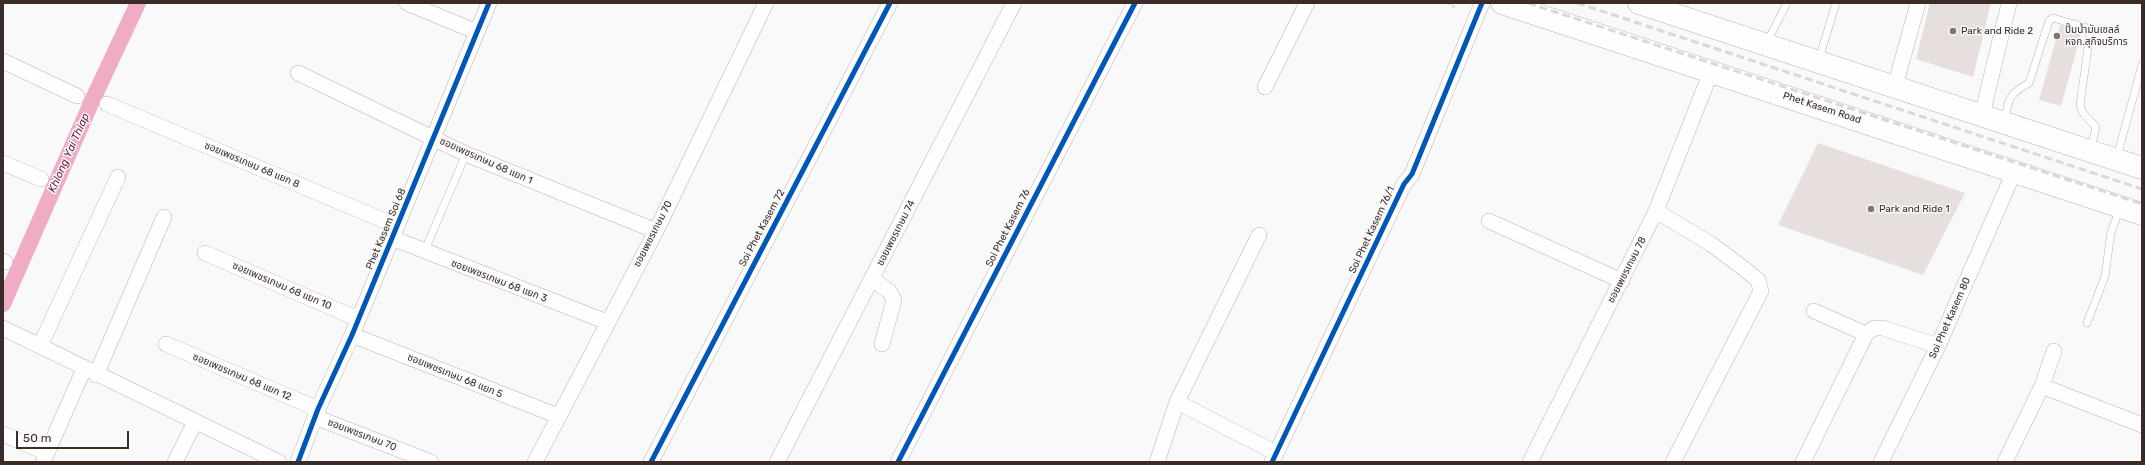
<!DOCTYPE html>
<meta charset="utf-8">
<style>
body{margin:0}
#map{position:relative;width:2145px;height:465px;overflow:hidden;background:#f9f9f9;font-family:Rubik,sans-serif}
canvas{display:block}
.frame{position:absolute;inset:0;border:4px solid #3b2c27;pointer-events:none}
.scale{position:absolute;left:16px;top:431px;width:113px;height:18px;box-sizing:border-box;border:2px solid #3b2c27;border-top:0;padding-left:5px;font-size:12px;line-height:14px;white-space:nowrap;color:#3b2c27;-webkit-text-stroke:3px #f9f9f9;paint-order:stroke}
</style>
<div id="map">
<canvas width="2145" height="465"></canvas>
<div class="frame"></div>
<div class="scale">50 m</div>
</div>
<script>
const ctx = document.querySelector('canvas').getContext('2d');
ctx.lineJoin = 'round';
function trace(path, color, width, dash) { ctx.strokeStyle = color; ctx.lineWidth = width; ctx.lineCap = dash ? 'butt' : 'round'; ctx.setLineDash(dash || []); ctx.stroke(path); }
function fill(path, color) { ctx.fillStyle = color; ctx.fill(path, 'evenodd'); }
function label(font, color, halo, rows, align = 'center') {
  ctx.font = font + ' Rubik,"Noto Sans Thai",sans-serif'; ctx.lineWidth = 3; ctx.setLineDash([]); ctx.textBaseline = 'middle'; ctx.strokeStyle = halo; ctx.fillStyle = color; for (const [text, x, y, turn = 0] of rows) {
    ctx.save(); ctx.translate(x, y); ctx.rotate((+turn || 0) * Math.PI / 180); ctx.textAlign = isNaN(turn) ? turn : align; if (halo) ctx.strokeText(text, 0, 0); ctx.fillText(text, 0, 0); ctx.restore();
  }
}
trace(new Path2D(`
 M3,304L92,101L138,3`), '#efacc4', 16);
fill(new Path2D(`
 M1930,3H1991L1973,77L1916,59Z
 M2060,25L2082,31L2061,106L2039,100Z
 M1818,143L1965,193L1923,275L1778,225Z`), '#e7dfde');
const service = new Path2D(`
 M1767,42L1787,3
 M1819,59L1836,3
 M2005,120C2008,99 2009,94 2029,83L2049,21L2053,18L2085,27L2090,33L2080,105L2083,113L2096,127L2091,148
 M2117,157L2142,65
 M424,252L466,154
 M2087,323L2105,276L2111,232L2120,209`);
const minor = new Path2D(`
 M407,3L477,32
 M3,61L77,96
 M298,73L466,154L656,231
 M1895,86L1918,3
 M1265,87L1307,3
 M107,104L397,226
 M1982,115L2009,3
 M3,163L41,179
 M1656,211L1711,244L1747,271L1758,280L1761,291L1673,462
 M1489,221L1622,281
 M392,238L607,322
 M205,253L358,319
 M3,261L5,262
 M872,279L889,291L894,300L882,344
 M1814,311L1866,334
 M3,328L279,462
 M352,335L558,416
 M166,344L318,409
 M40,346L118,177
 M96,375L164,217
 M2042,386L2142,425
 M1177,402L1276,453
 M315,417L431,462
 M3,434L47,453
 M43,462L84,369
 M175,462L195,422
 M298,462L318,409L352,335L489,3
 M535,462L656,231L766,3
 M651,462L890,3
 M777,462L1014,3
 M898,462L1135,3
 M1157,462L1177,402L1259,235
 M1272,462L1404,184L1412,174L1482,3
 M1530,462L1656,211L1711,72
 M1803,462L1866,334L1874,328H1883L1938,346
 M1881,462L1938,346L2014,172
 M2005,462L2042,386L2054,351`);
const primary = new Path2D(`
 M1502,3L2142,214
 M1639,3L2142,168`);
trace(service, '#b9b3b1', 8);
trace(minor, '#b9b3b1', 16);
trace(primary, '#b9b3b1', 23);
trace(new Path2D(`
 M1448,3L1456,8`), '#d8d6d6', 2.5, [3, 2]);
trace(service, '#fefefe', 7);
trace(minor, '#fefefe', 15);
trace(primary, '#fefefe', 22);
trace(new Path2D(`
 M1528,3L2142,204
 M1577,3L2142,189`), '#dad9d8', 3, [8, 4]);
trace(new Path2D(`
 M298,462L318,409L352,335L489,3
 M651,462L890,3
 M898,462L1135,3
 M1272,462L1404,184L1412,174L1482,3`), '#0057b8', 5);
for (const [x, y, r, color] of [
 [1953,31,4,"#7e7470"],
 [2057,36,4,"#7e7470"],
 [1871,209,4,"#7e7470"]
]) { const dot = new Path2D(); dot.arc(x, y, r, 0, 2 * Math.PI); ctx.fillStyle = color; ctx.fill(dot); trace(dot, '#f9f9f9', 1.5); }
label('10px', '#3b2c27', '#f9f9f9', [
 ["ปั๊มน้ำมันเชลล์",2065,30],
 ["หจก.สุกิจบริการ",2065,42],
 ["Park and Ride 2",1961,31],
 ["Park and Ride 1",1879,209]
], 'left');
label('10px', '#3b2c27', '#f9f9f9', [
 ["Phet Kasem Road",1822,108,18],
 ["ซอยเพชรเกษม 68 แยก 1",486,161,24],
 ["ซอยเพชรเกษม 68 แยก 8",252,165,23],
 ["Soi Phet Kasem 72",762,228,-62],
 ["Soi Phet Kasem 76",1008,228,-63],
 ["Phet Kasem Soi 68",386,229,-67],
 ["Soi Phet Kasem 76/1",1372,230,-65],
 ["ซอยเพชรเกษม 74",896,233,-63],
 ["ซอยเพชรเกษม 70",653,234,-63],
 ["ซอยเพชรเกษม 78",1627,270,-63],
 ["ซอยเพชรเกษม 68 แยก 3",499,281,21],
 ["ซอยเพชรเกษม 68 แยก 10",282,286,23],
 ["Soi Phet Kasem 80",1950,318,-66],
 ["ซอยเพชรเกษม 68 แยก 5",455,376,22],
 ["ซอยเพชรเกษม 68 แยก 12",242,377,23],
 ["ซอยเพชรเกษม 70",362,435,21]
]);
label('italic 11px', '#6b173e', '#f9f9f9', [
 ["Khlong Yai Thiap",69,153,-66]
]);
</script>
